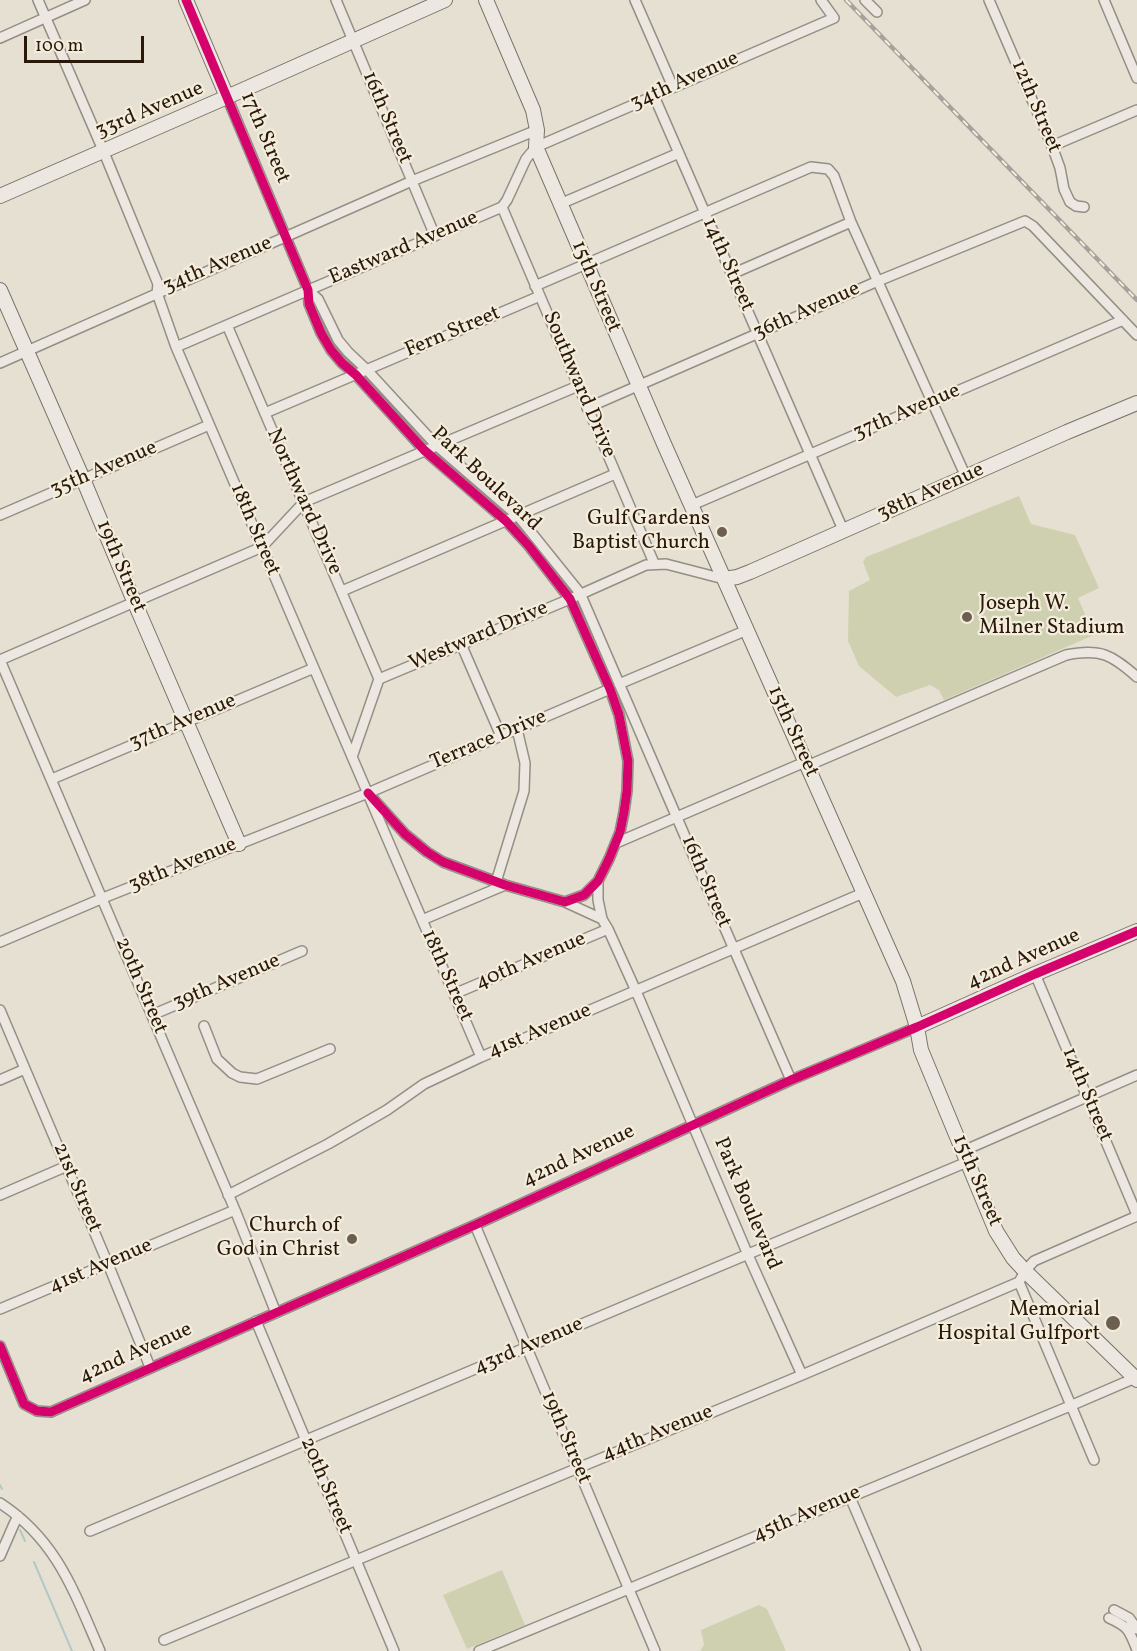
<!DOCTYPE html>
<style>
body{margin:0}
#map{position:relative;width:1137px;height:1651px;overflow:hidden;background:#e6e0d3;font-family:Vollkorn,serif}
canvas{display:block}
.scale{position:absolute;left:24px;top:36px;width:120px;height:27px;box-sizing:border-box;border:3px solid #2a1908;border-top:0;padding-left:8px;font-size:18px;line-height:21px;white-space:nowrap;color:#2a1908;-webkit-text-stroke:4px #f4eddd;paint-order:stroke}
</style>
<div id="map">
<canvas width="1137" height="1651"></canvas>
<div class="scale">100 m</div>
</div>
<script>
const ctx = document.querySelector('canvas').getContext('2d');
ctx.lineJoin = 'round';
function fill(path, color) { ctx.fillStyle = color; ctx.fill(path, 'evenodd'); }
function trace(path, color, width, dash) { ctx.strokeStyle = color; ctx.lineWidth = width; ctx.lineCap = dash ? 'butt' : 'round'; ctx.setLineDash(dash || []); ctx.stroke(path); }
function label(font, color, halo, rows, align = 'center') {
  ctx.font = font + ' Vollkorn,serif'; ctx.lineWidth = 4.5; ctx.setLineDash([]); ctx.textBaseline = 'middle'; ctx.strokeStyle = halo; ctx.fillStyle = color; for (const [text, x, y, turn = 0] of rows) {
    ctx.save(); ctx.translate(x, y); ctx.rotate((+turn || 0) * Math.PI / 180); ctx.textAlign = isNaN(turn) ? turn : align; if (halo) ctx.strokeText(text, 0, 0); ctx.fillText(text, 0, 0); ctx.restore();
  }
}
fill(new Path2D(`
 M1019,496L1031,524L1075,535L1099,588L1078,598L1094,635L944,700L939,690L930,685L896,697L859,666L848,641L849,591L870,580L863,562L866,557Z
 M502,1570L525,1625L467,1649L443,1595Z
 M759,1605L767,1609L786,1651H700L704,1645L701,1630Z`), '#cfd0b0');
trace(new Path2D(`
 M0,1485L2,1489
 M20,1530L25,1541
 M34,1562L72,1651`), '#b2c8c4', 2);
const street = new Path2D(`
 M38,0L103,150L158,284L157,293L176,347L481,1057
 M336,0L435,236
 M635,0L673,87
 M865,0L877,12
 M989,0L1052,146L1060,168L1064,189L1070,202L1076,206L1084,207
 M1104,0L1137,78
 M0,38L85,0
 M654,96L844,532
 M227,97L308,290L309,304L321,333L331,350L342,363L356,375L424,450L506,521L529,546L570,599L610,689L619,715L628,761L627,791L624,812L620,832L609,859L598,881L584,895L565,902L505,885L443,862L427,852L405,834L368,793
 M1052,146L1137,110
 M560,204L679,153
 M502,207L654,563
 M732,274L851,222
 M535,286L811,167L828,169L834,176L851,222L966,477
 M308,290L318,299L338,340L348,352L367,370L436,445L518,516L580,593L706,885L791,1080
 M227,325L379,679
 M176,347L502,207L507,200L526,159L536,147L834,18L821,0
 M0,363L412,181L537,130
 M587,408L878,281L1025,221L1033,226L1137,335
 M265,413L540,296
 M692,505L1123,320
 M0,515L209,425
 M342,591L615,474
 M461,644L501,736
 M0,660L235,1210L276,1313
 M0,660L262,547L304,502L578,386
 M619,684L747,630
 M352,757L379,679L570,599L646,565L666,564L724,579
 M807,766L1066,655C1101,648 1112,655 1137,677
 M52,779L314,668
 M616,843L805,762
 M598,881V900L602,919
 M496,882L524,791L525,763L517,729
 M565,902L602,919L608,929L636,991L748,1255L802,1375
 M422,920L505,885
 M0,942L103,898L368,793L610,689
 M1035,974L1137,1215
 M454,994L608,929
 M0,1010L108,1264L150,1367
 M152,1015L302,951
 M204,1026L217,1059L232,1073L240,1077L257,1079L330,1049
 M0,1080L25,1069
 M963,1151L1137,1075
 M0,1195L67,1166
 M228,1195L328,1144L387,1110L424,1084L481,1057L863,893
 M475,1225L655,1651
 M0,1309L235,1210
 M256,1321L394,1651
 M0,1346L24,1404L37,1411L51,1412L475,1225L791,1080L917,1027
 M1094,1460L1019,1282L1025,1271L1034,1261L1137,1216
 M850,1497L916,1651
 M0,1503C57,1540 74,1592 100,1651
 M90,1531L967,1162
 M0,1556L14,1524L18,1516
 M1114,1610L1129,1618L1137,1629
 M1109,1618C1129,1627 1129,1630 1137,1650
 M164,1640L802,1375L1019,1282
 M479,1651L1070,1406L1135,1378`);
const secondary = new Path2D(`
 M186,0L227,97
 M486,0L533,110L537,130L536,147L664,444L903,981L917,1027L921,1050L996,1231L1013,1258L1025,1271L1137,1380
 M0,196L227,97L445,0
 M0,290L83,479L134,601L239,844
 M724,579L737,577L750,572L1067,432L1137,403
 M917,1027L1035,974L1137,931`);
trace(street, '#948e84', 12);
trace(secondary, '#797369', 16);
trace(street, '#ece8e1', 9);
trace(secondary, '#ece8e1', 14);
const rail = new Path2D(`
 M846,0L1137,300`);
trace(rail, '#a5a19b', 4.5);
trace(rail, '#f4eddd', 2, [7]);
trace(new Path2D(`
 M186,0L308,290L309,304L321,333L331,350L342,363L356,375L424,450L506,521L529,546L570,599L610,689L619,715L628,761L627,791L624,812L620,832L609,859L598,881L584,895L565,902L505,885L443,862L427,852L405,834L368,793
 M0,1346L24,1404L37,1411L51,1412L475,1225L791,1080L917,1027L1035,974L1137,931`), '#d6006c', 9);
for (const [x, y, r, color] of [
 [722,532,6,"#6c5f4f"],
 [967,617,6,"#6c5f4f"],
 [352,1239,6,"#6c5f4f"],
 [1113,1323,8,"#6c5f4f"]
]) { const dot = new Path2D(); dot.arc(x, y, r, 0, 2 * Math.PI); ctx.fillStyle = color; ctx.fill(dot); trace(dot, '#f4eddd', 2); }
label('21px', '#2a1908', '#f4eddd', [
 ["34th Avenue",685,82,-24],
 ["12th Street",1035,107,67],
 ["33rd Avenue",150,111,-23],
 ["16th Street",386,118,67],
 ["17th Street",264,138,67],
 ["Eastward Avenue",404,249,-23],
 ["14th Street",727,265,66],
 ["34th Avenue",218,266,-23],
 ["15th Street",595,287,67],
 ["36th Avenue",807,312,-24],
 ["Fern Street",453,333,-23],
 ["Southward Drive",578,385,67],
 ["37th Avenue",907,413,-23],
 ["35th Avenue",104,470,-23],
 ["Park Boulevard",485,480,43],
 ["38th Avenue",931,493,-24],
 ["Northward Drive",303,502,66],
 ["18th Street",254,530,67],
 ["19th Street",120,567,67],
 ["Westward Drive",479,637,-23],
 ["37th Avenue",183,723,-23],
 ["15th Street",792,732,66],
 ["Terrace Drive",489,741,-23],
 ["38th Avenue",183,866,-22],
 ["16th Street",705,882,67],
 ["42nd Avenue",1024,960,-24],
 ["40th Avenue",531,962,-23],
 ["18th Street",446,976,66],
 ["39th Avenue",227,983,-23],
 ["20th Street",140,986,67],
 ["41st Avenue",540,1032,-23],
 ["14th Street",1086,1095,67],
 ["42nd Avenue",579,1157,-25],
 ["15th Street",976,1181,67],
 ["21st Street",76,1188,67],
 ["Park Boulevard",746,1204,67],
 ["41st Avenue",101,1267,-23],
 ["43rd Avenue",529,1347,-23],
 ["42nd Avenue",136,1354,-24],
 ["44th Avenue",658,1434,-22],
 ["19th Street",565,1438,67],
 ["20th Street",325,1486,67],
 ["45th Avenue",807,1515,-23]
]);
label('21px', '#2a1908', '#f4eddd', [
 ["Gulf Gardens",710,520],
 ["Baptist Church",710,544],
 ["Joseph W.",979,605,"left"],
 ["Milner Stadium",979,629,"left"],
 ["Church of",340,1227],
 ["God in Christ",340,1251],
 ["Memorial",1100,1311],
 ["Hospital Gulfport",1100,1335]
], 'right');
</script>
